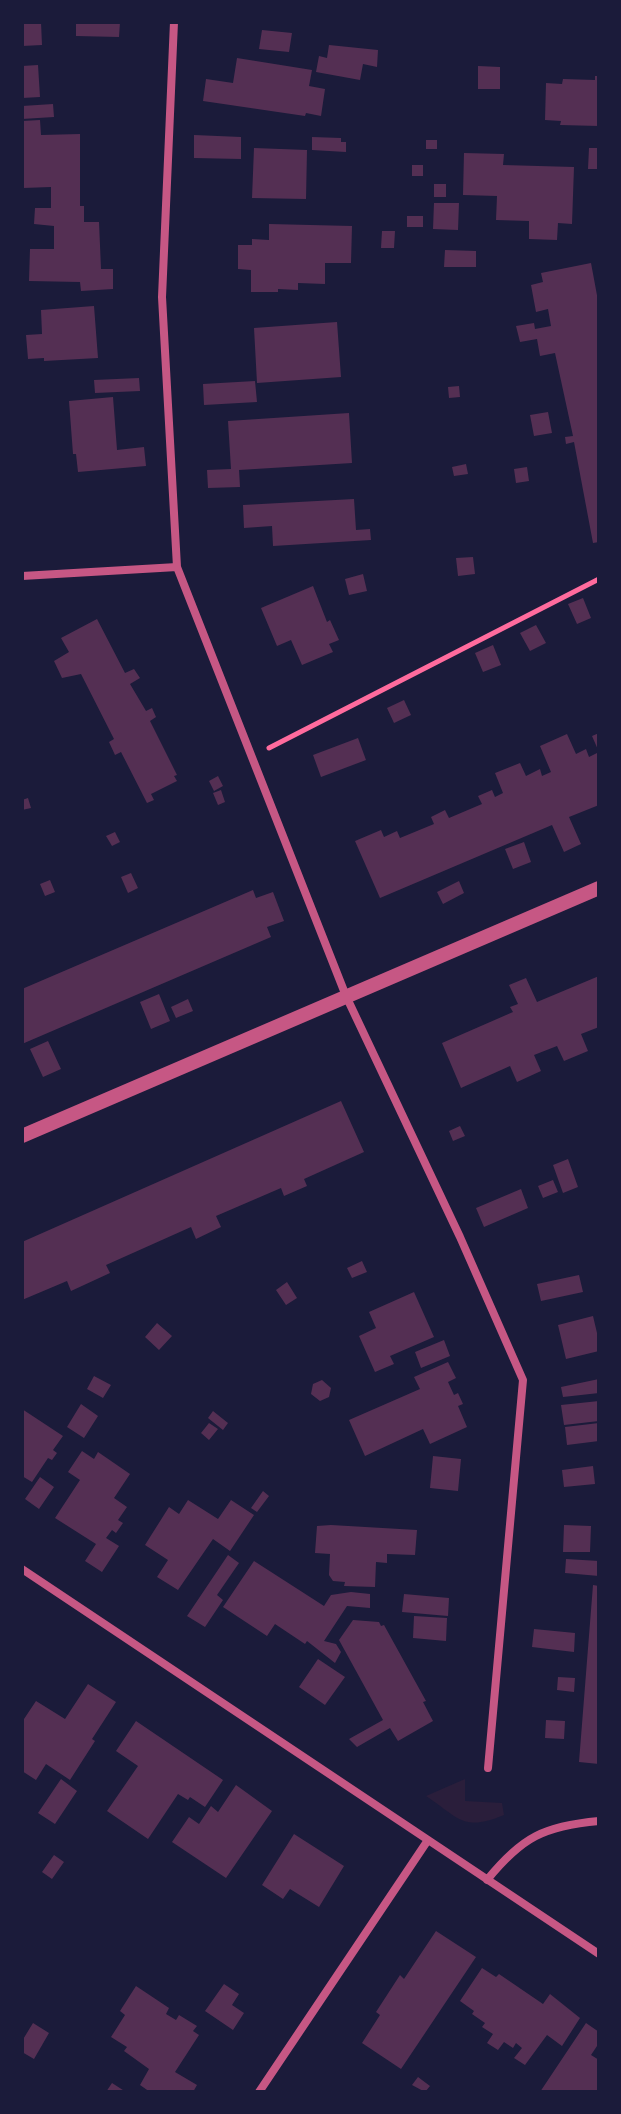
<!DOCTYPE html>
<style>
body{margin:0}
#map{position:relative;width:621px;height:2114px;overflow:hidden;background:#1b1b3a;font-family:"Work Sans",sans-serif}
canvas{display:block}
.frame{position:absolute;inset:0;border:24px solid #1b1b3a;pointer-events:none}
</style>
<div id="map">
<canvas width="621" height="2114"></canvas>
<div class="frame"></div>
</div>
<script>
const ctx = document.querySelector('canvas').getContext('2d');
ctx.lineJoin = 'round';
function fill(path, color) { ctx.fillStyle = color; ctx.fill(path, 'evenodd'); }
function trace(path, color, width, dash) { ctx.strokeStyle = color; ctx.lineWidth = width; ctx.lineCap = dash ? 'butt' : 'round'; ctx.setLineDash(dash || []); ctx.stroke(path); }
fill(new Path2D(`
 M465,1779V1801L502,1803L504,1815C463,1832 459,1818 426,1796Z`), '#2a1e3b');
fill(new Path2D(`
 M22,22H41L42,45L22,46Z
 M76,22H120L119,37L76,36Z
 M262,30L292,33L289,52L259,49Z
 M329,45L378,50L377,67L363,64L360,80L316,72L319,56L327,58Z
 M237,58L312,70L309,86L325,89L321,116L306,113L305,116L203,101L206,79L233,83Z
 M38,65L40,97L22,98V66Z
 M478,66L500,67V89H478Z
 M595,76H599V126L560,125L561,121L545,120L546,83L562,84L563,79L595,80Z
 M53,104L54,117L22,119V106Z
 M40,120L41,135L80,134V206H84V222H99L101,269H113V289L81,291L80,282L29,281L30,249H54V226L34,224L35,208H51V187L23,188L22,184V121Z
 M194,135L241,137V159L194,158Z
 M312,137L341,138V142H346V152L312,150Z
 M426,140H437V149H426Z
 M254,148L307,150L306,199L252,198Z
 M589,148H599V169H588Z
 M464,153L504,154L503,165L574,167L572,224L558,223L557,240L529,239V221L496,220L497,196L463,195Z
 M412,165H423V176H412Z
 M434,184H446V197H434Z
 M434,203H459L458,230L433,229Z
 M407,216H423V227H407Z
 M269,224L352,226L351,263H325V284L298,283V290L278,289V292H251V270L238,269V245H252V239L269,240Z
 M382,231H395L394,248H381Z
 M445,250L476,251V267H444Z
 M591,263L599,306V542L593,543L574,442L566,444L565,437L573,436L555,353L540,356L537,339L520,342L516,326L534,323L535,329L551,326L548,309L536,312L531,285L543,282L541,273Z
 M94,306L98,358L44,361V358L28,359L26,335L42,334L41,310Z
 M337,322L341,377L257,383L254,328Z
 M139,378L140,391L95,393L94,380Z
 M255,381L257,402L204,405L203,384Z
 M459,386L460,397L449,398L448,387Z
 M113,397L117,450L144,447L146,466L78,472L76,454H73L69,401Z
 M548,412L552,433L534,436L530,415Z
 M349,413L352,463L239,470L240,487L208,488L207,470L231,469L228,421Z
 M466,464L468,474L454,476L452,467Z
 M527,467L529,481L516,483L514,469Z
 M354,499L356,530L370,529L371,540L273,546L272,526L244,528L243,505Z
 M473,557L475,574L458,576L456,558Z
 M363,574L367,591L349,595L345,579Z
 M313,586L327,622L330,620L339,640L329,644L333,652L302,665L291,640L277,646L261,608Z
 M583,598L591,618L577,624L568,604Z
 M97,619L125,673L134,669L140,678L130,684L146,711L152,708L156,717L150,721L177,775L174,776L177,781L151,794L154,800L147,803L121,752L115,755L109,742L114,739L81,674L62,678L54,661L69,652L61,638Z
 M536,625L546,643L530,651L520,633Z
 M493,645L501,665L483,672L475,653Z
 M404,700L411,715L394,723L387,708Z
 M599,733V805L569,817L581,844L564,852L552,825L380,898L355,841L381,830L384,837L397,831L400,838L434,824L431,817L445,810L449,818L482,804L478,796L492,790L495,797L503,793L495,773L520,763L526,776L540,769L542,776L551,772L540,746L567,734L576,754L586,749L589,757L599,752L592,736Z
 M358,738L366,760L321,777L313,755Z
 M218,776L223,786L214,791L209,781Z
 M221,790L225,802L218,805L213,793Z
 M28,798L31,808L22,810V800Z
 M115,832L120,842L112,846L106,836Z
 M524,842L531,862L513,869L505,849Z
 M131,873L138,888L128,893L121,877Z
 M50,880L55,892L45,896L40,884Z
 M459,881L464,893L443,904L437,892Z
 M253,890L256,898L273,892L284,921L267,927L271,937L22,1044V989Z
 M599,976V1027L581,1034L588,1051L564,1061L557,1046L534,1055L541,1071L517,1082L510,1066L461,1088L442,1043L513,1012L510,1007L518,1004L509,985L526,978L537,1002Z
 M159,994L170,1021L151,1029L140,1002Z
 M188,999L193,1011L176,1018L171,1007Z
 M48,1041L61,1069L43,1077L30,1049Z
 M341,1101L364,1152L304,1179L307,1186L284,1196L281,1188L216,1216L221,1227L196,1239L191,1227L106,1265L110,1273L71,1291L67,1281L22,1300V1242Z
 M460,1126L465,1136L453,1141L449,1131Z
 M568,1159L578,1187L563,1193L553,1165Z
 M553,1180L558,1192L543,1198L538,1186Z
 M521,1189L528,1208L484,1227L476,1208Z
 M362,1261L367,1272L352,1278L347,1268Z
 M579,1275L583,1292L541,1301L537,1284Z
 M287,1282L297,1298L286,1305L276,1290Z
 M414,1292L434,1337L390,1356L394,1364L375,1372L359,1336L376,1328L369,1312Z
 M593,1316L597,1333L599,1332V1351L566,1359L558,1325Z
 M157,1323L172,1336L159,1350L145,1337Z
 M444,1340L450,1356L421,1368L415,1352Z
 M448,1362L456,1378L448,1382L454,1395L458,1393L463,1404L458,1406L467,1427L430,1444L423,1429L365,1456L349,1420L420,1389L414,1377Z
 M94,1376L111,1385L103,1398L87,1389Z
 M599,1379V1393L563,1397L561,1387Z
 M322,1380L331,1388L329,1397L320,1401L311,1394L313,1384Z
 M599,1401V1421L564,1425L561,1405Z
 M81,1404L98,1416L84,1438L67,1427Z
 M22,1409L63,1436L53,1450L57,1453L52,1460L48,1458L32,1482L22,1476Z
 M213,1411L228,1423L223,1430L208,1418Z
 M209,1423L218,1429L209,1440L201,1433Z
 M599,1423V1441L567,1445L565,1427Z
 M82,1451L94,1459L98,1452L130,1474L114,1498L127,1507L118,1520L123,1523L116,1533L112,1530L106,1538L119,1546L102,1572L85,1561L96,1544L55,1518L80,1480L68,1472Z
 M433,1456L461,1459L458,1491L430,1488Z
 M593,1466L595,1484L564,1487L562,1470Z
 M40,1477L54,1487L39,1509L25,1499Z
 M263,1491L269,1496L257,1512L251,1508Z
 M188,1500L218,1519L231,1500L254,1515L230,1551L213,1539L178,1590L157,1577L168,1560L145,1545L169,1507L179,1514Z
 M331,1525L417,1530L415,1555L387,1554V1563L376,1562L375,1587L344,1586L345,1582L333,1581L329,1575L330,1554L315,1553L317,1526Z
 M564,1525L591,1526L590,1552H563Z
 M228,1555L239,1563L217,1595L223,1600L205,1627L187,1616Z
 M566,1559L599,1561V1576L565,1573Z
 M254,1561L324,1606L331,1595L351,1592L370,1594V1608L347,1606L324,1641L336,1644L341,1652L335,1663L307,1641L305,1644L275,1624L267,1636L223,1607Z
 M593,1585L599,1586V1764L579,1762Z
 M404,1594L449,1598L448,1616L402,1612Z
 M414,1616L447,1618L446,1641L413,1638Z
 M353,1620L379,1622L381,1626L384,1625L426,1701L423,1702L433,1721L398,1741L390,1728L357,1747L349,1739L383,1720L339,1640Z
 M534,1629L575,1633L574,1652L532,1647Z
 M318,1659L345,1677L325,1705L299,1687Z
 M558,1677L575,1678L574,1692L557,1690Z
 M88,1684L116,1702L92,1739L95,1741L70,1780L46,1764L36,1780L22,1771V1722L36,1701L65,1719Z
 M546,1720L565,1721L564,1739L545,1738Z
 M136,1721L223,1780L205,1807L190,1797L188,1800L178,1794L148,1839L107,1811L138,1766L116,1751Z
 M61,1779L77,1791L55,1824L38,1813Z
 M236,1785L272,1811L226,1878L172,1842L189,1817L199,1824L211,1806L218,1812Z
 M294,1834L344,1866L319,1907L290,1889L283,1899L262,1885Z
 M54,1855L64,1862L52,1879L42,1872Z
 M436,1931L476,1957L401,2069L362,2043L380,2015L376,2012L400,1975L404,1979Z
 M482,1968L496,1977L499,1974L543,2004L550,1994L580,2018L562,2046L547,2035L525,2065L514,2058L522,2048L516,2043L513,2048L504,2042L498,2050L487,2043L493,2034L482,2027L485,2023L472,2014L474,2011L460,2001Z
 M224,1984L239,1994L232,2005L244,2013L233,2030L205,2011Z
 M136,1986L169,2008L166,2014L176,2020L179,2015L197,2026L193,2031L199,2035L175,2072L197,2085L193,2092H150L140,2085L149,2069L124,2051L127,2047L111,2037L125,2015L120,2011Z
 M33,2023L49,2033L34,2059L22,2052V2041Z
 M586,2023L599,2032V2043L591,2055L599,2060V2092H540Z
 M418,2077L430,2086L425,2092L412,2085Z
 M112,2083L126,2092H106Z`), '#542f53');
trace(new Path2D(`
 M269,748L599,579`), '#ff6b9d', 5);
trace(new Path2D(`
 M174,22L162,297L177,567L346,996L460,1237L523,1380L488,1768
 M22,576L177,567
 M22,1569L599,1954
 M487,1880C522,1837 544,1826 599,1821
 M259,2092L428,1840`), '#c65784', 8);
trace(new Path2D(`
 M22,1136L599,888`), '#c65784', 14);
</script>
